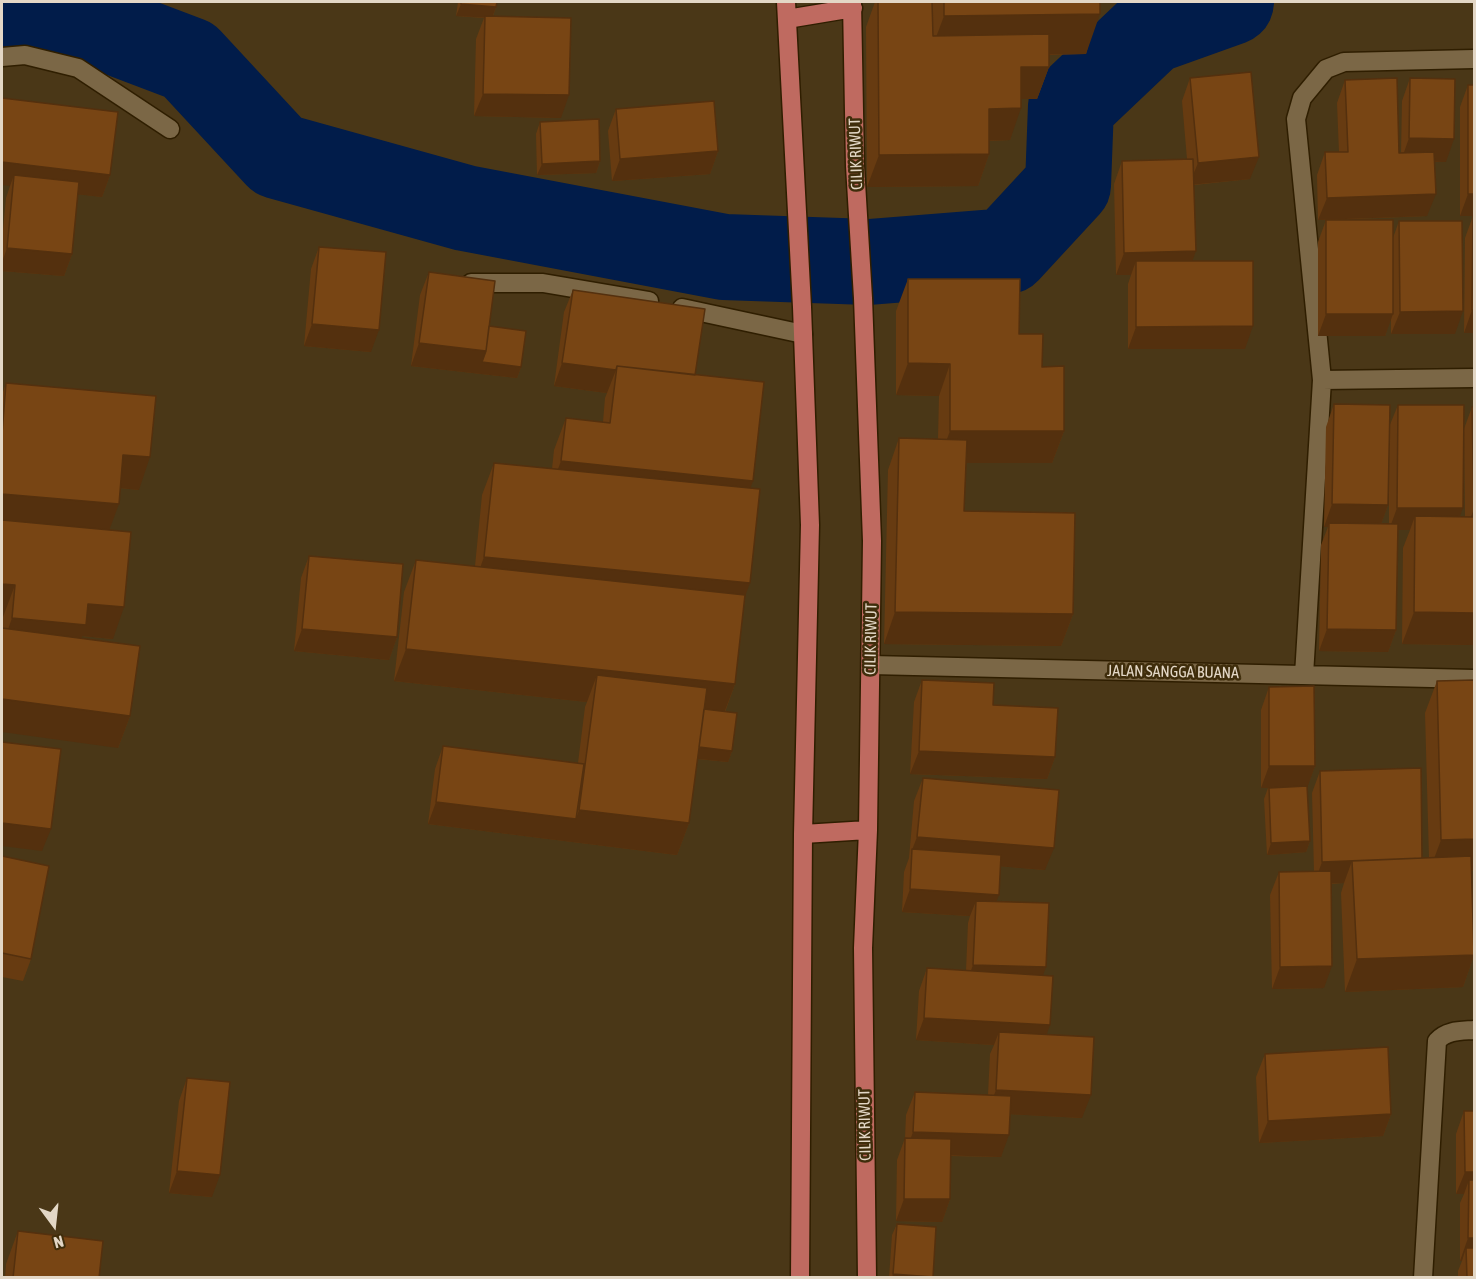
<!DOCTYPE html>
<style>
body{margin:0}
#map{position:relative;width:1476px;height:1279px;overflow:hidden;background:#4a3717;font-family:"Asap Condensed",sans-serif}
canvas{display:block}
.frame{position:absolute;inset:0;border:3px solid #e3d7c6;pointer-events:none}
.north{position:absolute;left:24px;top:1195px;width:60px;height:60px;-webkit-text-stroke:4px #3f2d0b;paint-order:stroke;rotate:165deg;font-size:16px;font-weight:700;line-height:24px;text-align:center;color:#e3d7c6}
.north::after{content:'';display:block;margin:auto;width:21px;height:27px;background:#e3d7c6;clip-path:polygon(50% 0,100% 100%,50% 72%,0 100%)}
</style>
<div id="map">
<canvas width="1476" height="1279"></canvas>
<div class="frame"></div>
<div class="north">N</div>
</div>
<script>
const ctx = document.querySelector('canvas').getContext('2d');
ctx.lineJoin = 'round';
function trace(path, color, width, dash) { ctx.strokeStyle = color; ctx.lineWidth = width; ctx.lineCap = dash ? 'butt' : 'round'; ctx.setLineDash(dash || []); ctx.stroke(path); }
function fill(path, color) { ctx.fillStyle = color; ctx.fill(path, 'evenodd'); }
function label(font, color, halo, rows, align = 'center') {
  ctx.font = font + ' "Asap Condensed",sans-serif'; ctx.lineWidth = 5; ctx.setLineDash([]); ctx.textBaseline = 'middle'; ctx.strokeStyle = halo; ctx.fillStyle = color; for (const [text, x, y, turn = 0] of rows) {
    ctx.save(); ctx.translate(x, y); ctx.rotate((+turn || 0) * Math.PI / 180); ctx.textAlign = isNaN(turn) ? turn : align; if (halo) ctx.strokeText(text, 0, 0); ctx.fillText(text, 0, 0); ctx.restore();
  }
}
trace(new Path2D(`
 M2,3L102,27L189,60L278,156L465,208L724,257L869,262L1007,251L1068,185L1071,106L1150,31L1231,2`), '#011c4a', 86);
const lane = new Path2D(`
 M2,57L25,55L78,68L170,129`);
const street = new Path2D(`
 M471,283H543L649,301
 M682,308L803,334
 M1322,380L1474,378
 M871,665L1474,679
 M1304,675L1322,380L1296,119L1302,98L1326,69L1344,62L1474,59
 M1423,1278L1437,1041C1447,1030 1461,1031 1474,1030`);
const primary = new Path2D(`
 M786,2L802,307L810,525L803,834L800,1278
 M852,2L855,166L863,298L872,541L868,830L863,948L867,1278
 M787,19L853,8
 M803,834L868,830`);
trace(lane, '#2f1e00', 21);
trace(street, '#2f1e00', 21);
trace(primary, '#2f1e00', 21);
trace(lane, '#7b6746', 18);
trace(street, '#7b6746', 18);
trace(primary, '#bf6a60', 18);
fill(new Path2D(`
 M458,2H497L496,7L493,16L561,118L474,116L476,39L484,18L456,16Z
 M875,2H1100L1086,54L1049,55V67L1037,99H1021L1010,140L989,141V154L978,186L867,187L866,27Z
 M1190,78L1250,179L1194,185L1192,261L1245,349H1128V284L1131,275H1116L1114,184L1122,161L1187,159L1182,101Z
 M1410,78L1446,162H1434L1427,216L1330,220L1393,238L1399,221L1455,334H1391V318L1385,336H1318V242L1326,220H1318L1317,175L1325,152H1339L1337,103L1345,80L1399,153H1401L1402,101Z
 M1468,85H1474V333H1464L1465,238L1473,216H1460V107Z
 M2,98L110,175L102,197L78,194L72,254L64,276L2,271V240L6,198L10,186Z
 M616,109L718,151L710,174L612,181L608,131Z
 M540,122L600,161L596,173L537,175L536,134Z
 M319,247L371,352L304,346L311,269Z
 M429,272L489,326L521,367L517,378L411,366L420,295Z
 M908,279L1019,334L1042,367L1064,431L1052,463H966L964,511L1073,614L1061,646L884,644L888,470L899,438L938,439L939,396L896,395V311Z
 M573,290L695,375L750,488L745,598L735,684L725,712L732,751L728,762L697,759L689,823L677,855L428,824L435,769L443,746L578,763L585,707L587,702L394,681L404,592L416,560L475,566L482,495L494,463L552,469L554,450L566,418L603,422L605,398L607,393L554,386L564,312Z
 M6,383L139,490L120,488L109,530L113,639L82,636L81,638L130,716L118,748L2,628L3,617H2V395Z
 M1334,404L1388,505L1381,524H1389V427L1398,405L1460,517H1465L1464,429L1472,407H1474V645L1402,644L1403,548L1410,530H1398L1396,630L1388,652L1319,651L1321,545L1328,527H1324L1326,427Z
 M309,556L397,637L389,660L294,651L301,578Z
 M922,680L993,705L1055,757L1047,779L910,774L914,702Z
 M1474,680V870L1471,871L1474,955L1463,987L1345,992L1341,893L1344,883L1331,884L1324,988L1272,989L1270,895L1279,872H1314L1312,793L1320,771L1422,858H1429L1425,713L1437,681Z
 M1269,687L1315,766L1307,787L1310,841L1306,852L1267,855L1264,799L1268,788H1261V710Z
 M923,778L1045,870L1000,866L996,902L1043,975L1047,1034L1082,1118L1010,1114L1001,1157L950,1156V1199L942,1222L896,1221L897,1160L905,1138L906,1115L915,1092L988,1095L990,1054L994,1045L916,1040L919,991L927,968L966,971L968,923L970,916L902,912L904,872L909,858L914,801Z
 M2,856L31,959L23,981L2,977Z
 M1265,1054L1391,1114L1383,1136L1259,1143L1256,1077Z
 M187,1078L212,1197L169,1193L179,1101Z
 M1464,1111L1474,1278H1458V1271L1462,1261H1460V1203L1464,1194H1456V1134Z
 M897,1224L936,1227L933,1278H889L892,1235Z
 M18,1231L99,1278H5L6,1264Z`), '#673b11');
fill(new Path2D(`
 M461,4L496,7L492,18L456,16Z
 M1100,14L1086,54L929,56L944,16Z
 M1021,67H1049L1037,99H1009Z
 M483,94L569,95L561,118L474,116Z
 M1021,108L1010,140L977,141L989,109Z
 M1409,138L1454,139L1446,162L1401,161Z
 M718,151L710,174L612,181L620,159Z
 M989,154L978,186L867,187L879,155Z
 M1259,157L1250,179L1189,185L1198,163Z
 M600,161L596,173L537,175L542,164Z
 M2,162L110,175L102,197L13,187L14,175L10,186L2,185Z
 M1436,194L1427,216L1318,220L1327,198Z
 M1468,194H1474V216H1460Z
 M7,248L72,254L64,276L2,271V262Z
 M1196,251L1188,273L1136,261L1131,275H1116L1124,253Z
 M1472,310H1474V333H1464Z
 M1463,311L1455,334H1391L1400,312Z
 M1326,314H1393L1385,336H1318Z
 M312,324L379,330L371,352L304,346Z
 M1253,326L1245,349H1128L1136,327Z
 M419,343L486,351L521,367L517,378L411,366Z
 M562,363L616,370L607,393L554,386Z
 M908,363L950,364L939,396L896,395Z
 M950,431H1064L1052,463H938Z
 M123,455L150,457L139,490L111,487Z
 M561,461L753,481L741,513L549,493Z
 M2,494L119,504L107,536L2,527Z
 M1332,504L1388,505L1380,527L1329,523L1328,527H1324Z
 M1397,508H1463L1455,530L1415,516L1410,530H1389Z
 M1474,509V531L1465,532Z
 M484,557L750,583L738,615L472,590Z
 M2,584L15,585L3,617H2Z
 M88,604L124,607L113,639L82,636L74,657L2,647L12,618Z
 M895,612L1073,614L1061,646L884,644Z
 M1414,612L1474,613V645L1402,644Z
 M302,629L397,637L389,660L294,651Z
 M1327,629L1396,630L1388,652L1319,651Z
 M406,649L735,684L723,716L597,675L587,702L394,681Z
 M2,699L130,716L118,748L2,732Z
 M695,746L732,751L728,762L690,758Z
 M919,751L1055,757L1047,779L910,774Z
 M1269,766H1315L1307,788H1261Z
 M436,802L576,819L579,810L689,823L677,855L428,824Z
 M2,823L51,829L42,851L2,846Z
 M917,837L1054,848L1045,870L912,859V850Z
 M1474,839V870L1429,872L1441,840Z
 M1310,841L1306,852L1267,855L1271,843Z
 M1422,859L1352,861L1344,883L1314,884L1322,862Z
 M910,889L999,895L990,917L976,901L970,916L902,912Z
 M1474,955L1463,987L1345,992L1357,959Z
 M973,965L1046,967L1038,990L965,987Z
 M1332,966L1324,988L1272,989L1280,967Z
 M924,1018L1050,1025L1042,1048L999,1032L994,1045L916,1040Z
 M996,1090L1091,1095L1082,1118L987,1113Z
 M1391,1114L1383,1136L1259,1143L1268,1121Z
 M913,1132L1009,1135L1001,1157L905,1154Z
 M177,1171L220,1175L212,1197L169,1193Z
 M1465,1172H1474V1194L1469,1180L1464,1194H1456Z
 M904,1199H950L942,1222L896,1221Z
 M1468,1238H1474V1261L1466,1248L1462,1261H1460Z
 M893,1274L933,1277L892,1278Z`), '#54300e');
const building = new Path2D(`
 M461,2H497L496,7L461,4Z
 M878,2H932L933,36L1049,34V67H1021V108L989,109V154L879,155Z
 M944,2H1100V14L944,16Z
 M485,16L571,18L569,95L483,94Z
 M1251,72L1259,157L1198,163L1190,78Z
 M1397,78L1399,153L1434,152L1436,194L1327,198L1325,152H1348L1345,80Z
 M1410,78L1455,79L1454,139L1409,138Z
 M1468,85H1474V194H1468Z
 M2,98L118,112L110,175L2,162Z
 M714,101L718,151L620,159L616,109Z
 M599,119L600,161L542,164L540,122Z
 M1193,159L1196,251L1124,253L1122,161Z
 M14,175L79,182L72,254L7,248Z
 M1473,215H1474V310H1472Z
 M1326,220H1393V314H1326Z
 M1399,221H1462L1463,311L1400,312Z
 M319,247L386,252L379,330L312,324Z
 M1136,261H1253V326L1136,327Z
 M429,272L495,281L486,351L419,343Z
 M908,279H1020L1019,334H1043L1042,367L1064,366V431H950V364L908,363Z
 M573,290L705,309L695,375L617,366L616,370L562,363Z
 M489,326L526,331L521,367L482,362L486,351Z
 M617,366L764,382L753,481L561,461L566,418L610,423Z
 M6,383L156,396L150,457L123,455L119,504L2,494V434Z
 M1334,404L1390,405L1388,505L1332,504Z
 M1398,405H1464L1463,508H1397Z
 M1472,407H1474V509Z
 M899,438L967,440L964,511L1075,513L1073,614L895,612Z
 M494,463L760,489L750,583L484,557Z
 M1415,516L1474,517V613L1414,612Z
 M2,520L131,532L124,607L88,604L86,625L12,618L15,585L2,584Z
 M1329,523L1398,524L1396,630L1327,629Z
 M309,556L403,564L397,637L302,629Z
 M416,560L745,595L735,684L406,649Z
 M2,628L140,646L130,716L2,699Z
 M597,675L707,688L689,823L579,810Z
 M922,680L994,683L993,705L1058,708L1055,757L919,751Z
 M1474,680V839L1441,840L1437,681Z
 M1314,686L1315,766H1269V687Z
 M704,709L737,713L732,751L699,747Z
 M2,742L61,749L51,829L2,823Z
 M443,746L584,764L576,819L436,802Z
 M1421,768L1422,858L1322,862L1320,771Z
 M923,778L1059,790L1054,848L917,837Z
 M1307,786L1310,841L1271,843L1269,788Z
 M912,849L1001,855L999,895L910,889Z
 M2,856L49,866L31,959L2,953Z
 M1471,856L1474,955L1357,959L1352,861Z
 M1331,871L1332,966L1280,967L1279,872Z
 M976,901L1049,903L1046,967L973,965Z
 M927,968L1053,976L1050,1025L924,1018Z
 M999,1032L1094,1037L1091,1095L996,1090Z
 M1388,1047L1391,1114L1268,1121L1265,1054Z
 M187,1078L230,1082L220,1175L177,1171Z
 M915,1092L1011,1096L1009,1135L913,1132Z
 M1464,1111H1474V1172H1465Z
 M905,1138L951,1139L950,1199H904Z
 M1469,1180H1474V1238H1468Z
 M897,1224L936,1227L933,1277L893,1274Z
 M18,1231L103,1241L99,1278H13Z
 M1466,1248H1474V1278H1467Z`);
fill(building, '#784514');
trace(building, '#54300e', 1.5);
label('16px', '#e3d7c6', '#3f2d0b', [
 ["CILIK RIWUT",856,154,-92],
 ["CILIK RIWUT",871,639,-89],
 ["JALAN SANGGA BUANA",1173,672,1],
 ["CILIK RIWUT",865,1125,-91]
]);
</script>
